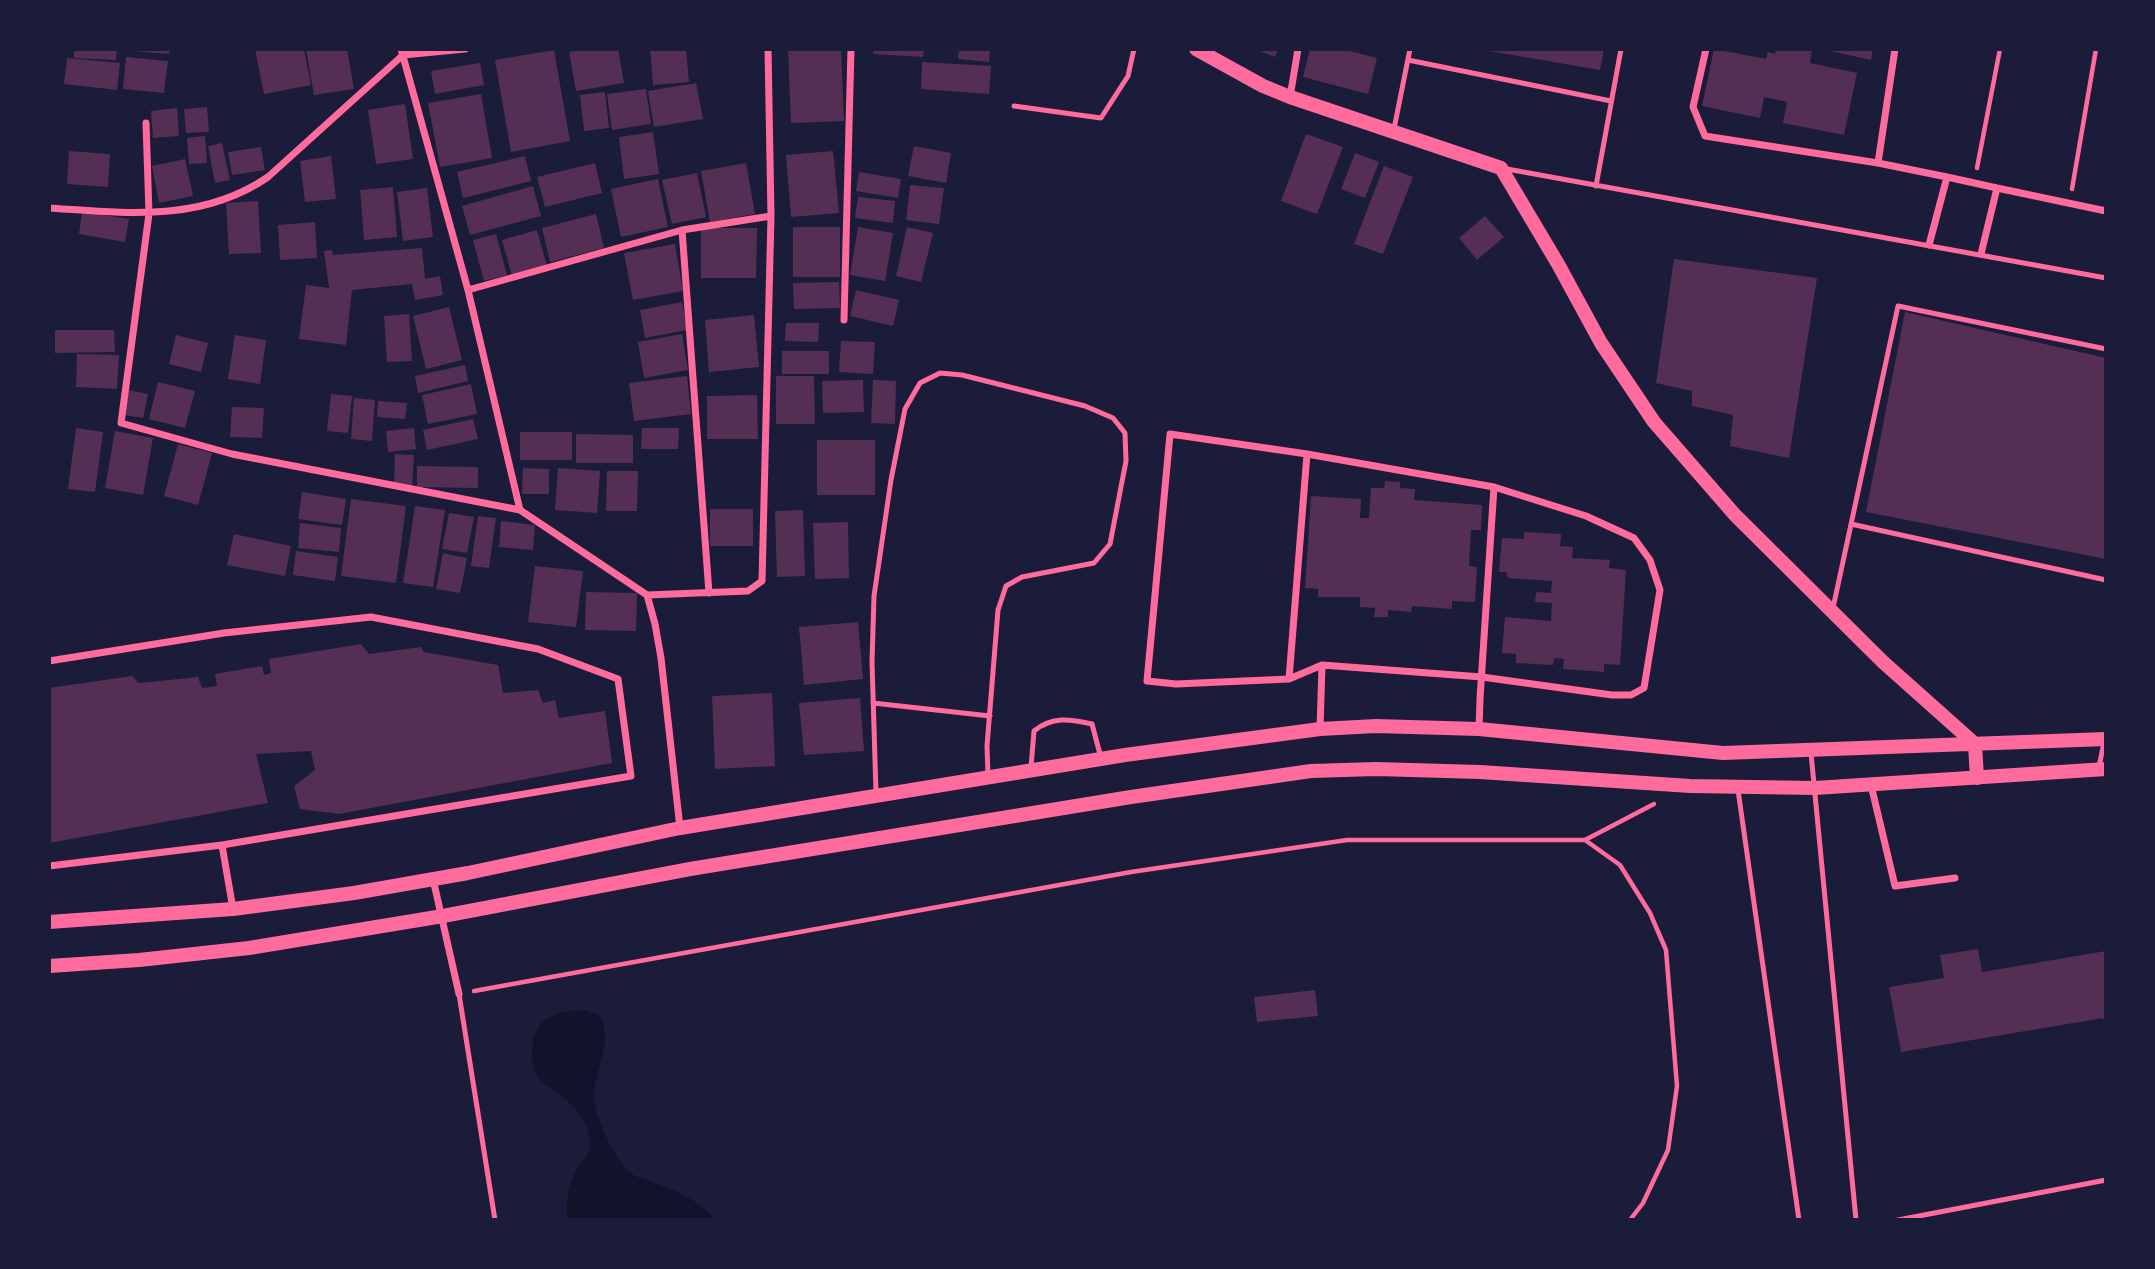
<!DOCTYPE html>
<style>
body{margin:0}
#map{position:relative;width:2155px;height:1269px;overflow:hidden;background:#1b1b3a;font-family:Signika,sans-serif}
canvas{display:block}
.frame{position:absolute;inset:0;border:51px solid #1b1b3a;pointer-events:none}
</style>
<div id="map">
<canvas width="2155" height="1269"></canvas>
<div class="frame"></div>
</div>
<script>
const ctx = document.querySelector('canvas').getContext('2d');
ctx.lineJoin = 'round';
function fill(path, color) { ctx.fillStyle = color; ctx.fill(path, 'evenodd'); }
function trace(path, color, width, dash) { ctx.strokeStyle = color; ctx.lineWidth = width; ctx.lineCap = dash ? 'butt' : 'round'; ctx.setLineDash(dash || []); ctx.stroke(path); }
fill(new Path2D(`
 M585,1010L600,1016C616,1047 587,1077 596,1109C601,1128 616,1162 632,1174C637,1178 646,1179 652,1182C676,1191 698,1199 715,1220H568C565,1204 568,1188 575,1173C581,1162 591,1154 590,1140C588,1117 571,1103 553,1090C550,1087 543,1084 540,1080C528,1065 529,1028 548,1018C559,1012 573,1011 585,1010Z`), '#12122b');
fill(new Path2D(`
 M74,49H117L116,60L74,58Z
 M133,49H170L169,54L133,51Z
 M255,49H304L311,85L264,94Z
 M306,49H347L354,89L314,95Z
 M587,49H618L624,83L576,91L569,52Z
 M650,49H686L689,82L653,85Z
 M788,49H841L844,121L791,123Z
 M874,49H924L923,57L873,54Z
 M959,49H990L989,62L958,59Z
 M1254,49H1278L1275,57Z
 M1310,49H1342L1377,58L1368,94L1303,77Z
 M1478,49H1604L1600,70Z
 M1714,49L1766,59L1768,52L1775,54L1776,49H1812L1810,63L1857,73L1844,135L1783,123L1787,102L1764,97L1760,118L1702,106Z
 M1821,49H1873L1871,60Z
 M554,50L570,141L511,152L495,60Z
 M126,57L168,61L164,93L123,89Z
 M67,58L120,63L117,90L64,84Z
 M922,62L991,66L989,94L921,89Z
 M480,63L484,85L435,94L431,71Z
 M696,83L703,119L654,127L648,91Z
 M646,89L651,124L612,130L607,94Z
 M605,92L609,128L584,131L580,95Z
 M481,94L492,158L440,167L428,103Z
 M405,104L413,159L376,164L368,110Z
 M207,107L209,132L186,133L184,109Z
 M177,108L179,136L153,138L151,111Z
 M653,132L659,174L624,179L619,137Z
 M1306,134L1343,147L1317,214L1281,201Z
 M205,136L207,163L189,164L187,138Z
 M222,143L230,180L215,183L208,146Z
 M914,146L951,153L946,183L908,176Z
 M261,147L265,170L232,175L228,152Z
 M69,151L110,154L108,187L67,184Z
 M833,151L839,213L791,217L786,155Z
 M1355,153L1379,162L1365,198L1341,189Z
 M331,156L336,199L305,202L300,161Z
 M525,156L531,181L463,198L457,172Z
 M185,159L193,196L159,203L152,166Z
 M595,163L602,193L545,207L537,177Z
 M746,163L755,214L710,222L701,171Z
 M1384,166L1413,177L1383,254L1354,244Z
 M859,172L901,179L898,198L856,191Z
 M697,173L706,217L672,224L662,180Z
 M658,179L668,227L621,237L611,189Z
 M910,185L944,188L939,224L906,220Z
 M533,186L541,216L470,235L462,206Z
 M393,187L397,237L364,240L360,190Z
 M427,188L433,237L403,241L397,192Z
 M858,197L895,201L893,223L855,218Z
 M258,201L261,253L229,254L226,203Z
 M82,212L129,219L125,242L79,234Z
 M596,214L604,248L550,262L542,228Z
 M1485,216L1504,237L1477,260L1459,238Z
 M315,222L317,258L280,260L278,225Z
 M793,227H840V277H793Z
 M858,227L893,233L885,281L850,275Z
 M907,227L933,233L921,282L896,276Z
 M701,228H757L756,278H701Z
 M537,230L547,266L512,276L502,240Z
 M496,234L507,275L484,281L473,240Z
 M675,244L683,291L633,300L624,253Z
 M422,248L425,279L440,276L443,295L415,300L412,284L352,290L346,345L299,339L306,285L329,288L324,251L332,250L333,255Z
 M1674,259L1817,278L1789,458L1730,446L1733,415L1692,406V391L1656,383Z
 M839,282L840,308L794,309L793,283Z
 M856,290L899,300L893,326L850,316Z
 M682,302L687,330L645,338L640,310Z
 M449,307L462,360L426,369L413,316Z
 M1905,312L2106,358V559L1866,512Z
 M409,314L412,361L387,362L384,316Z
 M754,315L759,367L709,372L705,320Z
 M786,323H819L818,342L785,341Z
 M55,330H114L115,352L55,353Z
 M682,334L688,370L644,378L638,342Z
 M176,335L208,343L201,372L169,364Z
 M235,335L266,340L260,384L228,379Z
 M841,341L875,342L873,374L839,372Z
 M782,351H829V374H782Z
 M77,354L119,355L117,389L76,387Z
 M465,365L468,381L418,393L415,376Z
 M687,376L691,414L634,421L629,383Z
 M776,376H814L815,424H776Z
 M863,380L864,412L823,413L822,381Z
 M873,380L896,381L895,424L871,423Z
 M158,382L195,391L185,428L149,419Z
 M471,384L477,414L428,424L422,395Z
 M129,390L148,394L143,418L124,415Z
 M331,394L352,396L348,433L327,431Z
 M757,395L758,439H707V396Z
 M354,398L375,400L372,441L351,439Z
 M378,401L407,403L405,419L377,417Z
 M232,407L264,408L262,438L230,437Z
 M473,419L478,439L427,450L423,430Z
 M76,428L103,432L95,492L68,489Z
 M414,428L416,449L388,452L386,431Z
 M642,428H679L678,449H641Z
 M115,431L153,438L143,495L105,488Z
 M520,432H572V460H520Z
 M576,434L633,435V463H576Z
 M817,440H875V495H817Z
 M178,444L212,453L198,505L164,496Z
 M395,454L414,455L412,486L394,485Z
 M417,466L478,467V488L417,487Z
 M523,468L549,469V494H522Z
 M558,468L600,471L597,513L555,510Z
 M607,471H638L637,511H606Z
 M1385,481L1400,482V488L1415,489L1414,500L1482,505L1481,530H1471L1469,566L1477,567L1475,602L1452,601V609L1412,606L1411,612L1388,610V617H1374L1375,608L1360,607V597H1318V589L1305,588L1311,496L1361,499L1360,518H1369L1371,488H1384Z
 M302,492L346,499L342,525L298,519Z
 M351,499L406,506L396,583L341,576Z
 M415,506L445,510L433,587L403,583Z
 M710,509H753V546H710Z
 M803,510L805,576L777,577L775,511Z
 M449,513L474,517L467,553L442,549Z
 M478,516L496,518L489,568L471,566Z
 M501,521L535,525L533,550L499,547Z
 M848,522L849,578L815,579L813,523Z
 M300,523L341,528L339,552L298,548Z
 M1524,532L1561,534L1560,546L1573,547L1572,558L1610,560L1609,568L1626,570L1620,665L1604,664V672L1563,669L1564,659L1554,658L1553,665L1516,663V654L1502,653L1505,617L1551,621L1552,603L1535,602L1536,592L1551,593L1552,581L1508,578L1506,572H1499L1502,538L1524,539Z
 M234,534L291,546L285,576L227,565Z
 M296,551L338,557L335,581L293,575Z
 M443,553L467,558L460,593L436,589Z
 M535,566L583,571L576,627L528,622Z
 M586,592L637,593L636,631L585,630Z
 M858,622L863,679L804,685L799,627Z
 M361,644L369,654L421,647L424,652L498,665L503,693L538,690L543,703L555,700L559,718L605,711L612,763L339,814L300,809L294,786L315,770L311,751L256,754L268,803L49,843V688L132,676L139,683L198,677L202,688L217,686L215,674L262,666L264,675L271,673L269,659Z
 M772,693L775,766L715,769L712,696Z
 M860,698L864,751L804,755L799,703Z
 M1978,949L1982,972L2106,951V1025L2103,1018L1901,1052L1889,987L1944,978L1940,955Z
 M1315,990L1318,1016L1257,1022L1254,997Z`), '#542f53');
trace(new Path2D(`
 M1977,168L2000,49
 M2072,189L2096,49
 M1585,840L1620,865L1650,913L1666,950L1677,1086L1668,1150L1643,1203L1630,1220
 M474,991L1131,872L1347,840H1585L1654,804`), '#ff6b9d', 4.5);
trace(new Path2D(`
 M1408,60L1611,101
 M1014,106L1101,118L1128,76L1134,49
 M1394,129L1410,49
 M1507,169L2106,278
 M1596,186L1621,49
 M1851,524L2106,580
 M1833,608L1898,306L2106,349
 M873,703L990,716
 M1811,753L1856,1220
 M1031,767L1034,731C1052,716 1070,719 1092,724L1101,758
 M2099,767L2104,742
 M1738,790L1799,1220
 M876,793L872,662L874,596L891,480L905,409L920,383L940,373L962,375L1085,406L1113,418L1125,433L1126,461L1110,544L1094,563L1022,577L1006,586L998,610L987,746L988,776
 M459,994L495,1220
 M1898,1220L2106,1180`), '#ff6b9d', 5);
trace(new Path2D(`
 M401,49L468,290L520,510
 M1706,49L1693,107L1705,136L1878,163L1947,177L1929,245
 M1290,97L1298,49
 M146,123L149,214L121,423L232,454L520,510L647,595L655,624L661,658L680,828
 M1878,163L1895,49
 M1947,177L1997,188
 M49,208C125,213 201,223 268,177L403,55L465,49
 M682,230L709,593
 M1981,254L1997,188L2106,211
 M468,290L682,230L771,216
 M844,320L851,49
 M647,595L748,591L762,581L771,216L768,49
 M49,661L224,633L371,617L538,649L618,679L631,776L222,845L49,866
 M1289,679L1176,684L1147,681L1170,434L1307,454
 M1320,729L1322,665
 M1479,729L1480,700V698C1485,627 1490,557 1494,487L1307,454L1289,679L1322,665L1482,677L1612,695H1631L1644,688L1660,590L1650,560L1634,538L1586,516L1494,487
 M1871,785L1895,886L1955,878
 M222,845L233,909
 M433,879L459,994`), '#ff6b9d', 7);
trace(new Path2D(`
 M1196,49L1263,86L1290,97L1501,168L1558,264L1601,343L1654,422L1735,515L1883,662L1975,744L1977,778
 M49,922L233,909L354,893L468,873L680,828L1125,755L1320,729L1376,726L1479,729L1723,753L2106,739
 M49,966L139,960L249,948L443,916L690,869L1131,797L1311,771L1376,769L1480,772L1690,786L1815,788L2106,769`), '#ff6b9d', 14);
</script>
